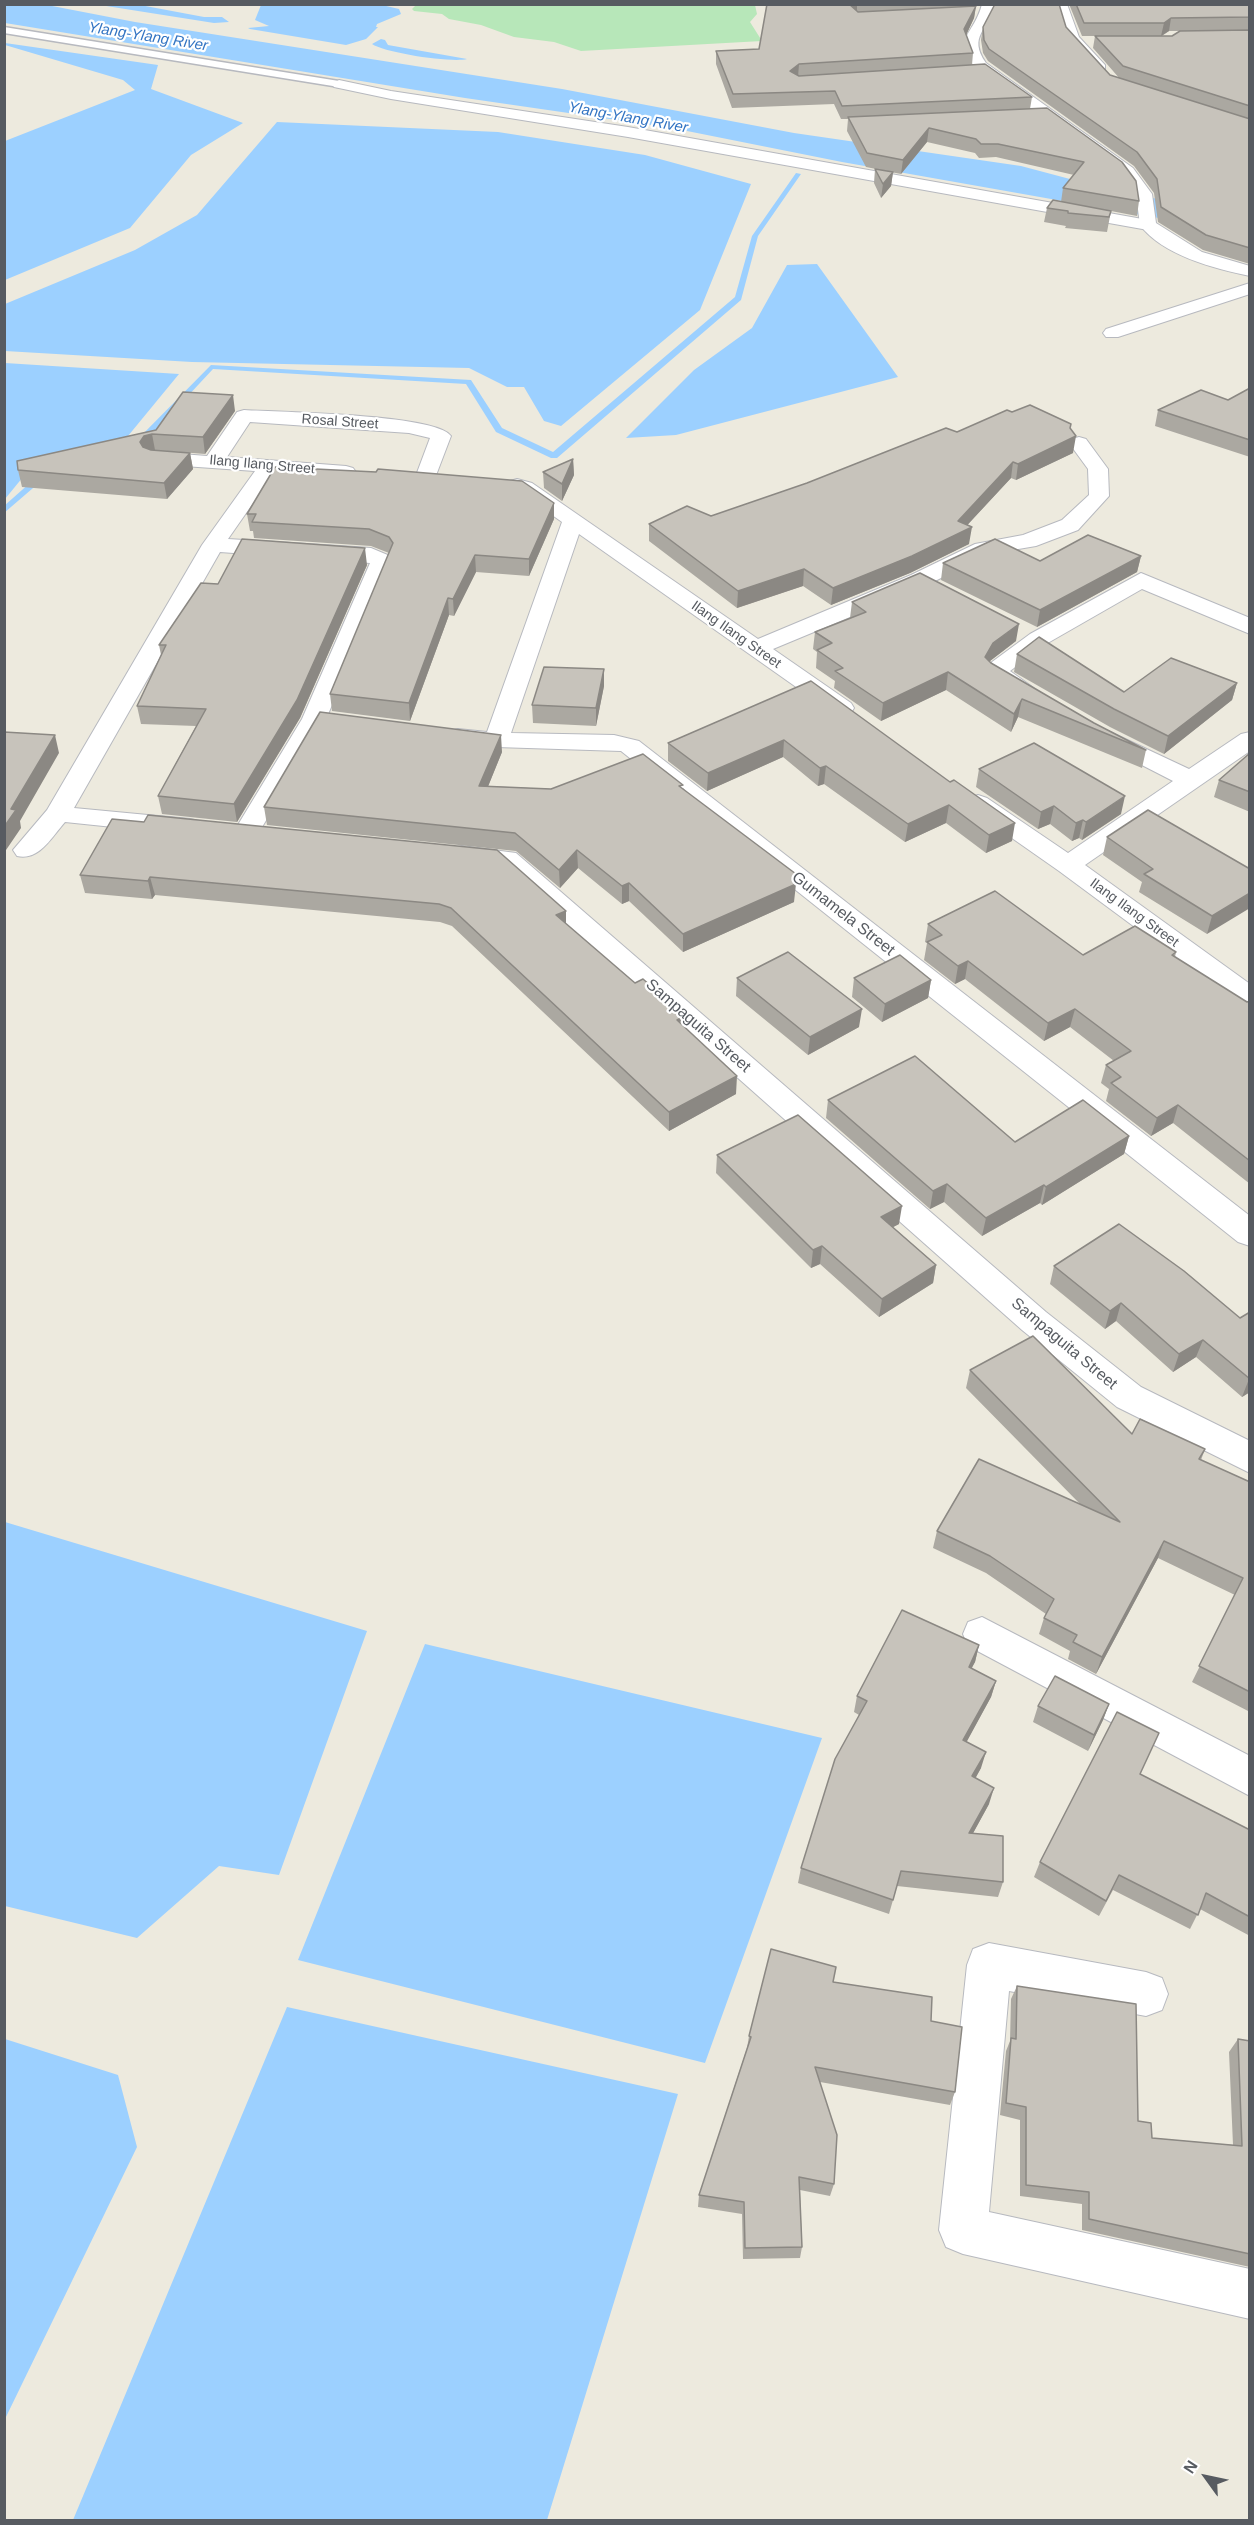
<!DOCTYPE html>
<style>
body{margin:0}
#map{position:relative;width:1254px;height:2525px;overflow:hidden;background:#edeade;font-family:Arial,sans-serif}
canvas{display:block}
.frame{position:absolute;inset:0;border:6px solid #575b61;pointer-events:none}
.north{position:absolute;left:1176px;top:2447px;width:60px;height:60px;-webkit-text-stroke:4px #fff;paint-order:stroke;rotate:303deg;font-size:16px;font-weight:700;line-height:24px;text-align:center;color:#575b61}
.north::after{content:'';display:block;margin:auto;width:21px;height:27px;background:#575b61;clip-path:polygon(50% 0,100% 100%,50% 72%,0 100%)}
</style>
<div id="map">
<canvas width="1254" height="2525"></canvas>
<div class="frame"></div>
<div class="north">N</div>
</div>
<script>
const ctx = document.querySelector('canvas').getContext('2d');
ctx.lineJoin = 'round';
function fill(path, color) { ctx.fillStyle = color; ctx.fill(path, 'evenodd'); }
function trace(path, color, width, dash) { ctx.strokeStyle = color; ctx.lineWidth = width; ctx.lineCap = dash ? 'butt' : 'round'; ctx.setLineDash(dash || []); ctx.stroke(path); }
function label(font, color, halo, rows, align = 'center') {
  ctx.font = font + ' Arial,sans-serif'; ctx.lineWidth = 4.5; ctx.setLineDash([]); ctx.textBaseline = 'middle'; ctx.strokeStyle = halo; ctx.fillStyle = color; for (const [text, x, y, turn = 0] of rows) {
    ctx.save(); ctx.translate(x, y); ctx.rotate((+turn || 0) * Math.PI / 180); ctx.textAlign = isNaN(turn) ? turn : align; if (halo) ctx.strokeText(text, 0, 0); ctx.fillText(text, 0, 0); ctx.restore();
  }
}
fill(new Path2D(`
 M417,4L755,5L757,14L750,22L762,41L581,51L554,42L514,37L481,25L449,19L442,14L414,11L412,9Z`), '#b7e7b9');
fill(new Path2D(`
 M4,5H47L135,22L562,89L794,133L1021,166L1100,187L1201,208L1249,234L842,162L672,128L465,98L5,23Z
 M100,5H140L204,17H222L229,22L214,23Z
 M261,5H382L399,9L401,14L377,24L376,27H378L366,39L346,45L250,29L248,28L269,26L255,20Z
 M381,39L385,40L388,45L467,59C452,63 385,53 372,44Z
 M5,43L158,65L151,89L243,123L191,155L130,228L5,280V141L135,90L123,80L5,45Z
 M277,122L498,132L645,155L751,184L700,310L561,426L544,421L524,387H507L469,368L192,362L5,351V304L135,250L197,215Z
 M817,264L898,377L676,435L626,438L694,370L752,328L787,265Z
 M5,363L179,374L128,436L32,466L5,499Z
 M5,1522L367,1631L279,1875L219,1866L137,1938L5,1906Z
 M425,1644L822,1738L705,2063L298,1960Z
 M287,2007L678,2094L547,2520H73Z
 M5,2039L118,2075L137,2147L5,2419Z`), '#9cd0ff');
fill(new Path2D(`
 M796,173L801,174L758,236L741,300L557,458H551L496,432L466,384L213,369L144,443L137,444L133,442L138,439L211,365L471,380L502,428L553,452L735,297L752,236Z
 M40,474L47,476L4,513V506Z`), '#9cd0ff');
const service = new Path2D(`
 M4,27L339,81L344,84L339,87L4,33Z`);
const minor = new Path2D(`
 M1054,4H1067L1079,37L1105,65V71H1095L1066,38Z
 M339,80L391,91L628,127L1148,220L1156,225L1148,230L628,137L391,99L334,87L332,84Z
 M1250,283V294L1118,337H1106L1103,333L1106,329Z
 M244,410C277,412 436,414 451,436L435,478L432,482H418L415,478L430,438L409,433L250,422L227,457L346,466L353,468L356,472L353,476L346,478L274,473L228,539L371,548L390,556L393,561L326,719L255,839L246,841L237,839L233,833L302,719L370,563L220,552L74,808L190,819L199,821L203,827L199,833L190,835L65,822C51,838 39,861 17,856L13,850L47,810L202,545L255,471L155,464L148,462L145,458L148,454L155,452L207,456L237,412Z
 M1079,437L1086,439L1108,469L1109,496L1078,530L1036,546L989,554L927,585L773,649L851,703L854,708L851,713L842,715L833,713L579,534L511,733L614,735L639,741L1250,1216V1246L1238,1242L621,751L496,747L449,741L446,736L449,731L458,729L487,732L562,522L518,491L510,489L507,485L510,481L517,479L532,483L758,639L911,575L975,544L1023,535L1062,520L1089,495L1088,469L1069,443L1072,439Z
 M1141,573L1250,618V634L1142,589L1046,644L1010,671L1042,694L1038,699C1020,704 1004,688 989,679L985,674L992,662L1030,634Z
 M1106,730L1189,769L1241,734L1250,732V751L1085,865L1250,984V1007L1240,1005L1059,871L969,808L965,803L969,798L978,795L987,798L1068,853L1173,781L1097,742L1094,737L1097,732Z
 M462,846L516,853L1046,1312L1141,1387L1250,1441V1473L1117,1407L1022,1330L499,866L453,860L449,854L453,848Z
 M982,1617L1250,1756V1796L968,1646L963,1634L968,1622Z
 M989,1943L1146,1972L1162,1978L1168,1994L1162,2010L1146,2016L1009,1991L989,2212L1250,2269V2319L963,2254L946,2247L939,2230L967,1965L973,1949Z`);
const tertiary = new Path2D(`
 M982,4H995C989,30 967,36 986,63L1133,168L1152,194L1156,223L1202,252L1250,266V276C1215,269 1162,255 1140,225L1136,194L1121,174L976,69C952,35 974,36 982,4Z`);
trace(service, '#b7b9bf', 3);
trace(minor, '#b7b9bf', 2);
trace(tertiary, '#b7b9bf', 2);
fill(service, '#fff');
fill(minor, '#fff');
fill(tertiary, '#fff');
fill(new Path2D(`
 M767,4H980L979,6H976L974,18L966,35L973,53L972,65L1032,97L1030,109L1139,201L1137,216L1111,211L1107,232L1065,228L1066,226L1044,222L1047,208L1061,202L1063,188L1074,175L996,157L979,158L975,153L927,142L901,174L866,167L847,131L848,119H841L834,104L732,108L716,64V51L759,49Z
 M1069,4H1250V264L1203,250L1158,222L1154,193L1134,166L988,61L983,53L981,40L983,27H1066L1110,75L1120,79L1093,48L1095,36H1082ZM1169,31H1180L1172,36H1162Z
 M875,169L893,172L891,186L881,198L874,183Z
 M1250,388V457L1155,426L1158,410L1228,400Z
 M235,411L205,454L155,450L190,453L193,469L167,499L22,487L18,470L156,430Z
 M1012,412L1070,429L1073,453L1016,480L1011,478L967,525L969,544L910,573L831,605L803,586L737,608L649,541V524L711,516L957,432Z
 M573,459L574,475L562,501L544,488L543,472Z
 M247,514L554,519L529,576L476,572L454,616L449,615L410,721L332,711L330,694L389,553L371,546L254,538L253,531H250Z
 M1141,556L1137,572L1037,627L941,580L943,563L1040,561Z
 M367,565L300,718L237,822L162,814L158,796L196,726L141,724L137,706L161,655L159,645L218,584Z
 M852,602L1016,641L990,661L989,662L991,663L1094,723L1146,750L1142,768L1018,717L1011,732L946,690L881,721L834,688L835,681L816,668L817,652L813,649L815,632L850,618Z
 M1017,654L1124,692L1237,683L1232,700L1164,754L1110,727L1014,672Z
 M604,669V686L596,726L533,723L532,705Z
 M811,681L1012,841L986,853L946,823L905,842L824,784L818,786L783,757L707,791L668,761V743Z
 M502,752L488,786L551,789L683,788L794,902L683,952L629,901L622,904L578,868L560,888L516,851L267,825L264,807Z
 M1250,753V812L1214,797L1219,780Z
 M979,769L1121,814L1082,840L1079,838L1072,841L1050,824L1038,829L976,787Z
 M112,819L566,911V924L685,1027L736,1094L669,1131L452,926L440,922L155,895L152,899L85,893L80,875Z
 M1107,837L1250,869L1207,934L1139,892L1142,882L1103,855Z
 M928,924L1083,955L1176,952L1175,957L1247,1002L1250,1001V1184L1173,1123L1151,1136L1106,1101L1109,1089L1101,1083L1106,1065L1114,1061L1070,1027L1044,1041L965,979L955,984L924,960L927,943L925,942Z
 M737,978L859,1027L808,1055L736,996Z
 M854,978L931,980L928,998L882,1022L852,997Z
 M828,1100L1015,1142L1129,1136L1124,1154L1042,1205L1040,1203L982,1236L944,1202L930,1209L826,1118Z
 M717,1155L899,1224L893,1227L936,1265L933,1283L879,1317L820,1264L811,1268L716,1173Z
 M1054,1266L1240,1318L1250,1312V1392L1242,1397L1196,1357L1173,1372L1116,1321L1105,1329L1050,1284Z
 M970,1370L1132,1434L1205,1449L1201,1460L1250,1482V1712L1192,1682L1235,1595L1158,1558L1096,1674L1068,1659L1070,1651L1039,1634L1044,1618L1046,1614L986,1573L933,1548L937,1531L1080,1504L966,1388Z
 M979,1645L975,1662L971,1668L996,1681L991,1697L966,1742L981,1768L975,1778L989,1804L973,1833L1003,1882L998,1897L897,1886L889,1914L798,1883L801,1868L859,1715L854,1712L857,1696Z
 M1109,1704L1103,1720L1088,1751L1033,1722L1038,1706Z
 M1140,1775L1250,1830V1936L1200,1909L1190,1929L1113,1890L1099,1916L1034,1877L1040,1862Z
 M833,1982L931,2021L955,2092L950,2105L820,2082L834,2184L830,2196L800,2190L802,2247L800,2258L743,2259L742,2214L698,2207L699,2195L747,2048L749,2036Z
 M1017,1986L1152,2138L1233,2145L1229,2052L1238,2039L1250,2041V2267L1082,2230V2204L1020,2196V2120L1000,2115L1006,2051L1010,2041L1011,1999Z`), '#aba8a1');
fill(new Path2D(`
 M857,4V12L849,5Z
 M976,6L974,18L963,42L964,29Z
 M1171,18L1169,31L1161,36L1164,23Z
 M799,64L798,77L790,71Z
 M929,128L927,142L901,174L903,160Z
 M893,172L891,186L881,198L883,184Z
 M233,395L235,411L205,454L203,437Z
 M152,434L155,450L143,458L140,442L144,436Z
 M1076,436L1073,453L1016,480L1018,464Z
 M190,453L193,469L167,499L164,483Z
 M573,459L574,475L562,501V484Z
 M1013,462L1011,478L960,533L972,527L969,544L910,573L831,605L833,588L958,521Z
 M554,503V519L529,576V559Z
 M365,548L367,565L300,718L237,822L234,804Z
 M475,555L476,572L454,616L453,599Z
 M1141,556L1137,572L1037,627L1040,610Z
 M804,569L803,586L737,608L738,591Z
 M448,598L449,615L410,721L409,703Z
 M1019,624L1016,641L990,661L983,674L985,657L993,643Z
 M604,669V686L596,726V708Z
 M948,672L946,690L881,721L883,703Z
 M1237,683L1232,700L1164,754L1168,736Z
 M1022,699L1018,717L1011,732L1014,714Z
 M55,735L59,753L20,821L21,828L4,853V827L11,809Z
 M501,735L502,752L481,804L479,786Z
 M784,740L783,757L707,791L708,773Z
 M826,766L824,784L818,786L820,768Z
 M1125,796L1121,814L1082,840L1086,822Z
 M949,805L946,823L905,842L908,824Z
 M1054,806L1050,824L1038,829L1041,812Z
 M1083,820L1079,838L1072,841L1076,823Z
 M1015,823L1012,841L986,853L989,835Z
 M577,850L578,868L560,888L559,870Z
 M150,877L155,895L152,899L148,881Z
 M629,883V901L622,904V886Z
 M796,884L794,902L683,952V934Z
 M1250,893V908L1207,934L1212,916Z
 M566,911V929L556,915Z
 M968,961L965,979L955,984L958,966Z
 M931,980L928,998L882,1022L885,1004Z
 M862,1009L859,1027L808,1055L810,1037Z
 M1075,1009L1070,1027L1044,1041L1048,1023Z
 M685,1016V1034L677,1020Z
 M737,1076L736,1094L669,1131V1112Z
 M1178,1105L1173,1123L1151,1136L1157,1118Z
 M1129,1136L1124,1154L1042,1205L1046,1187Z
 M947,1184L944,1202L930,1209L933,1191Z
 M1044,1185L1040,1203L982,1236L986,1218Z
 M902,1206L899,1224L878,1235L881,1217Z
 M822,1246L820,1264L811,1268L813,1250Z
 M936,1265L933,1283L879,1317L882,1299Z
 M1121,1303L1116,1321L1105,1329L1110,1311Z
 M1203,1340L1196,1357L1173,1372L1179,1354Z
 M1249,1379L1250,1392L1242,1397Z
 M1164,1541L1158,1558L1096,1674L1102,1657Z
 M979,1645L975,1662L964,1683L969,1667Z
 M996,1681L991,1697L959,1756L963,1740Z
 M1109,1704L1103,1720L1088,1751L1094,1735Z
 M986,1752L981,1768L968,1792L972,1776Z
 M994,1788L989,1804L965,1848L969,1833Z`), '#8b8883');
const building = new Path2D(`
 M767,4H849L858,12L976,6L964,29L973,53L799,64L790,71L799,76L985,64L1032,97L842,106L835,91L733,94L716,51L759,49Z
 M995,4H1059L1066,27L1110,75L1250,119V248L1206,235L1161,207L1157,179L1137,152L989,49L984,40L983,27Z
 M1076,4H1250V17L1171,18L1164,23H1084Z
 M1250,30V106L1123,66L1095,36H1172L1180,31Z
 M1047,108L1122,162L1136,181L1139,201L1063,188L1084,162L998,144H981L976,139L929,128L903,160L867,153L848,117Z
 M875,169L893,172L883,184Z
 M1053,200L1111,211L1109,217L1068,213V211L1047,208Z
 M1250,388V440L1158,410L1201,390L1228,400Z
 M183,392L233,395L203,437L152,434L144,436L140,442L143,447L151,450L190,453L164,483L18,470L17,461L156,430Z
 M1030,405L1071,424L1070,428L1076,436L1018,464L1013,462L958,521L972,527L912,556L833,588L804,569L738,591L649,524L687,506L711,516L807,483L946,428L957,432L1007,410L1012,412Z
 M573,459L562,484L543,472Z
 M275,467L376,472L378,469L522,481L554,503L529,559L475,555L453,599L448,598L409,703L330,694L393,543L389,537L369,529L252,522L256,514H247Z
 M1088,535L1141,556L1040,610L943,563L995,539L1040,561Z
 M242,539L365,548L297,700L234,804L158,796L206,709L137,706L166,645H159L201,583L218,584Z
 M920,573L1019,624L993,643L985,657L991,663L1094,723L1146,750L1022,699L1014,714L948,672L883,703L835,671L843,668L817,650L832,643L815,632L866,612L852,602Z
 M1039,637L1124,692L1171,658L1237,683L1168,736L1114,709L1017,654Z
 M544,667L604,669L596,708L532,705Z
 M811,681L950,782L954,780L1015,823L989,835L949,805L908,824L826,766L820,768L784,740L708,773L668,743Z
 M320,712L501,735L479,786L551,789L643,754L683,785L679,786L796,874V884L683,934L629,883L622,886L577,850L559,870L515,833L264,807Z
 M4,732L55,735L11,809L16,810L4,827Z
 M1034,743L1125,796L1086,822L1083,820L1076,823L1054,806L1041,812L979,769Z
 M1250,753V792L1219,780Z
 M1148,810L1250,869V893L1212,916L1144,874L1153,869L1107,837Z
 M148,815L497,850L566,911L556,915L635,983L643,979L685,1016L677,1020L737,1076L669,1112L451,908L439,904L150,877L148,881L80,875L112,819L144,822Z
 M995,891L1083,955L1135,926L1176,952L1172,955L1247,1002L1250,1001V1161L1178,1105L1157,1118L1111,1083L1121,1077L1106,1065L1131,1051L1075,1009L1048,1023L968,961L958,966L927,942L942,935L928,924Z
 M788,952L862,1009L810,1037L737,978Z
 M900,955L931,980L885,1004L854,978Z
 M915,1056L1015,1142L1083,1100L1129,1136L1046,1187L1044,1185L986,1218L947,1184L933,1191L828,1100Z
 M798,1115L902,1206L881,1217L936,1265L882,1299L822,1246L813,1250L717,1155Z
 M1119,1224L1184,1271L1240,1318L1250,1312V1379L1203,1340L1179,1354L1121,1303L1110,1311L1054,1266Z
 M1033,1336L1132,1434L1140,1419L1205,1449L1199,1459L1250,1482V1692L1199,1666L1243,1578L1164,1541L1102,1657L1073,1642L1077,1635L1044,1618L1054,1599L990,1556L937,1531L979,1459L1120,1522L970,1370Z
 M902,1610L979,1645L969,1667L996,1681L963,1740L986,1752L972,1776L994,1788L969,1833L1003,1836V1882L901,1871L893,1900L801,1868L835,1759L867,1701L857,1696Z
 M1055,1676L1109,1704L1094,1735L1038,1706Z
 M1117,1712L1159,1733L1140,1774L1250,1830V1917L1206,1893L1198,1915L1119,1875L1106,1901L1040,1862Z
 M771,1949L836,1967L833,1982L932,1997L931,2021L962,2027L955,2092L815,2067L837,2135L834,2184L799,2177L802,2247L745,2248L744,2202L699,2195L751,2037L749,2036Z
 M1017,1986L1136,2004L1138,2121L1151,2123L1152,2138L1242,2146L1238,2039L1250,2041V2254L1089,2219V2192L1026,2185V2107L1006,2103L1011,2038L1016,2039Z`);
fill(building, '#c7c3bb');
trace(building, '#8b8883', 1.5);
label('14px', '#575b61', '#fff', [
 ["Rosal Street",340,422,4],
 ["Ilang Ilang Street",262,465,5],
 ["Ilang Ilang Street",736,635,35],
 ["Ilang Ilang Street",1134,913,36]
]);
label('italic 15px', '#3274c3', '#fff', [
 ["Ylang-Ylang River",148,37,9],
 ["Ylang-Ylang River",628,118,10]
]);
label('16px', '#575b61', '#fff', [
 ["Gumamela Street",843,914,38],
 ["Sampaguita Street",698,1026,41],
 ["Sampaguita Street",1064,1344,40]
]);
</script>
